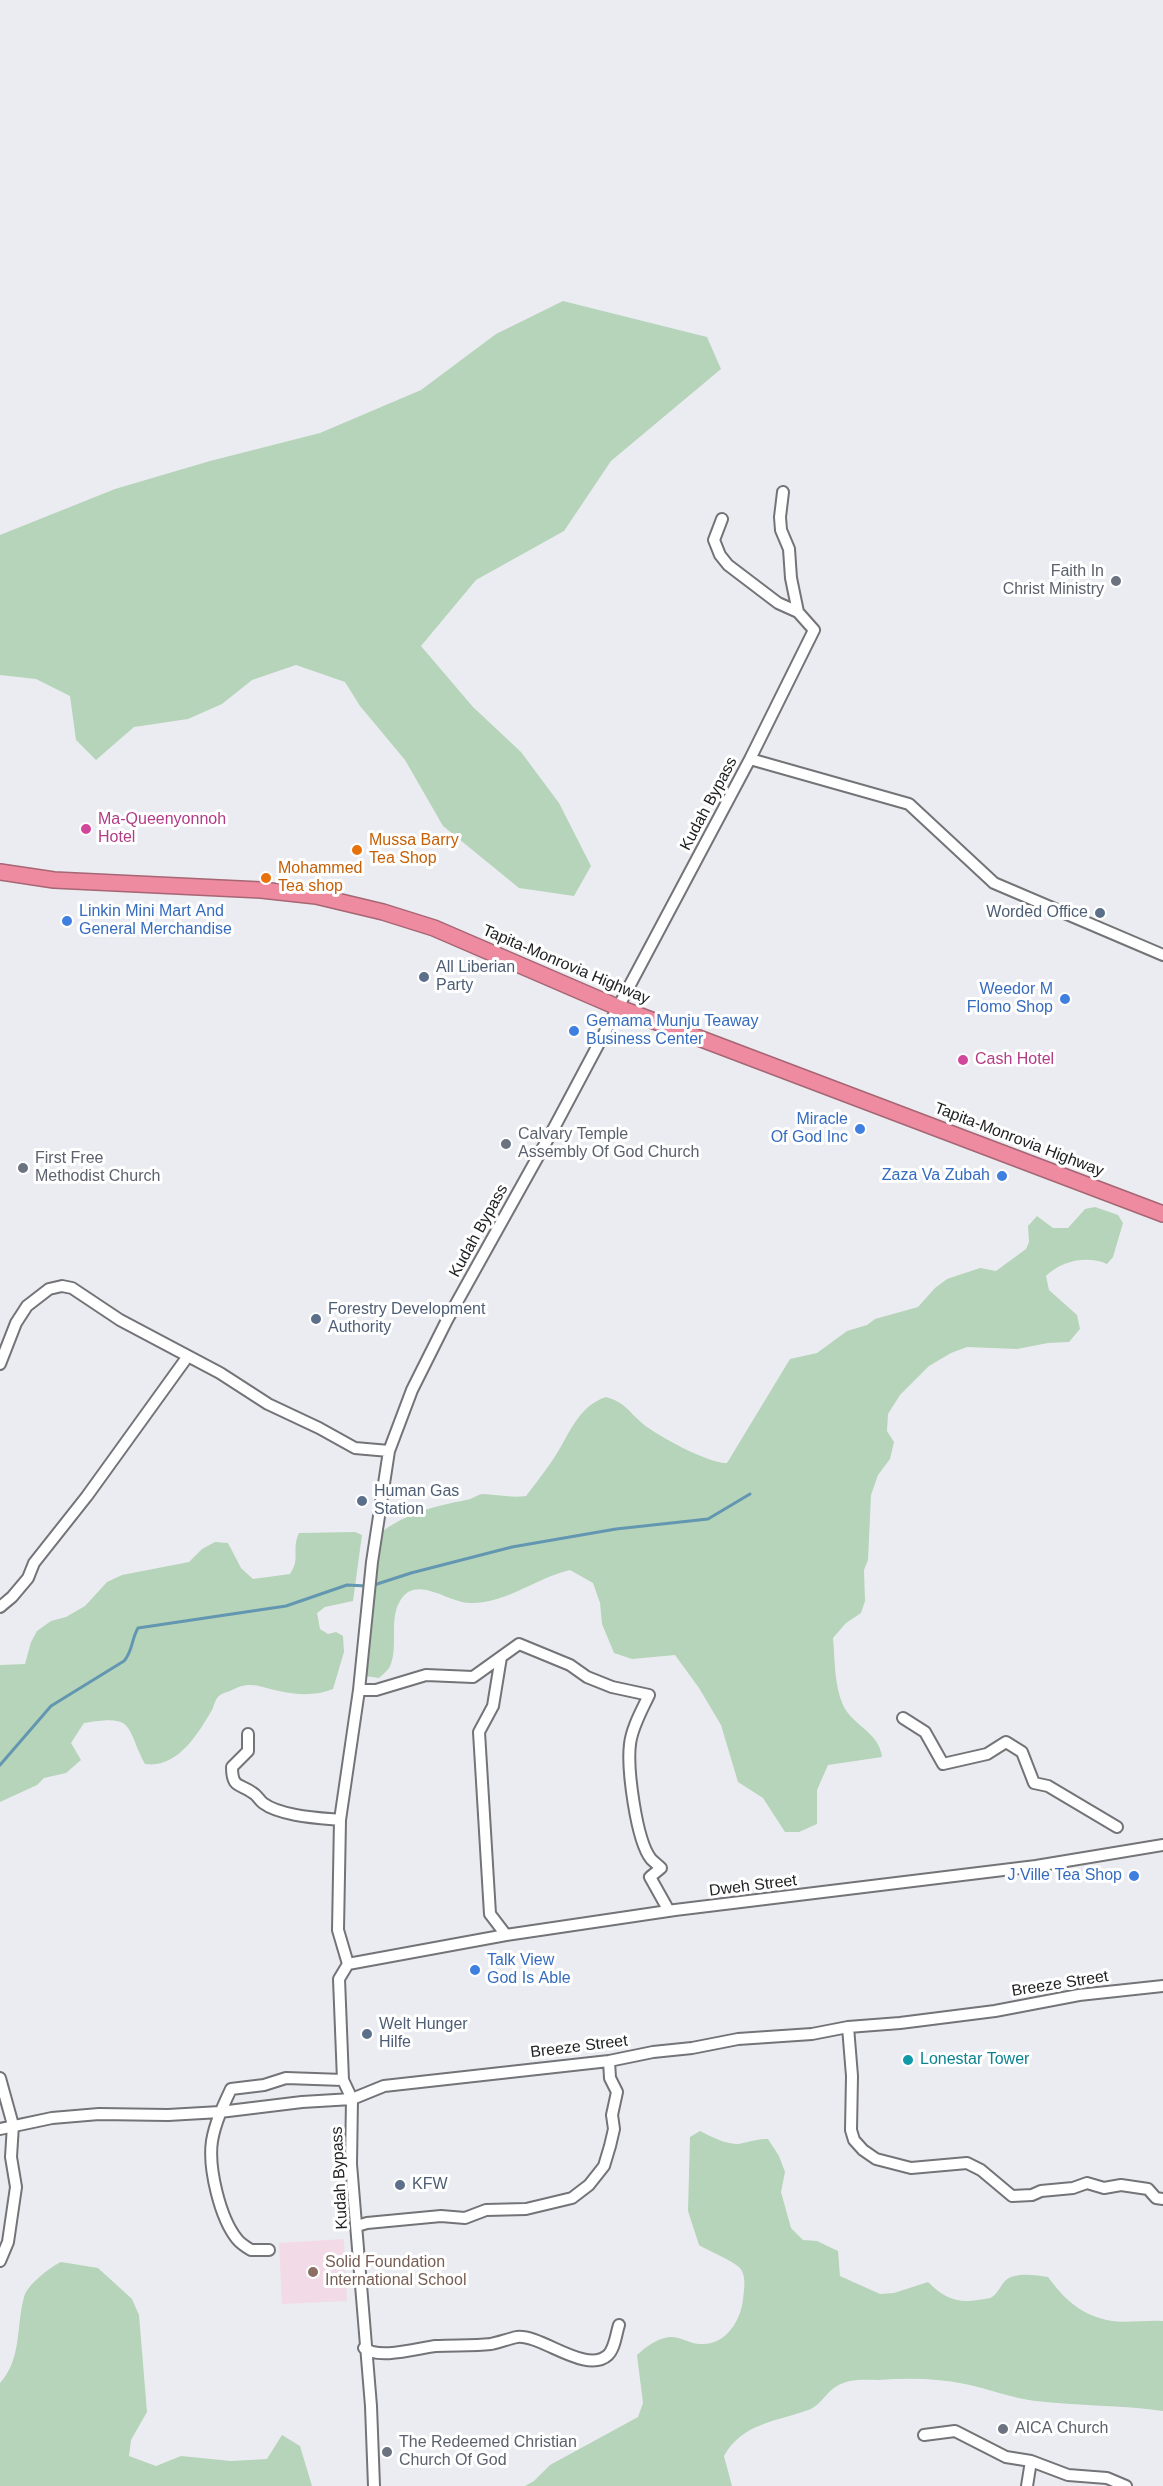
<!DOCTYPE html>
<style>
body{margin:0}
canvas{display:block;background:#ebecf1}
</style>
<canvas width="1163" height="2486"></canvas>
<script>
const ctx = document.querySelector('canvas').getContext('2d');
ctx.lineJoin = 'round';
function fill(path, color) { ctx.fillStyle = color; ctx.fill(path, 'evenodd'); }
function trace(path, color, width, dash) { ctx.strokeStyle = color; ctx.lineWidth = width; ctx.lineCap = dash ? 'butt' : 'round'; ctx.setLineDash(dash || []); ctx.stroke(path); }
function label(font, color, halo, rows, align = 'center') {
  ctx.font = font + ' Arial,sans-serif'; ctx.lineWidth = 6; ctx.setLineDash([]); ctx.textBaseline = 'middle'; ctx.strokeStyle = halo; ctx.fillStyle = color; for (const [text, x, y, turn = 0] of rows) {
    ctx.save(); ctx.translate(x, y); ctx.rotate((+turn || 0) * Math.PI / 180); ctx.textAlign = isNaN(turn) ? turn : align; if (halo) ctx.strokeText(text, 0, 0); ctx.fillText(text, 0, 0); ctx.restore();
  }
}
fill(new Path2D(`
 M344,2239L347,2301L282,2304L279,2243Z`), '#f2dbe7');
fill(new Path2D(`
 M563,301L707,337L721,369L611,461L564,531L476,580L421,646L473,707L521,752L559,803L591,866L574,896L519,888L443,826L405,760L360,706L345,682L296,665L252,680L222,704L188,719L134,727L96,760L76,740L70,696L36,679L0,675V535L115,489L210,461L320,433L421,390L496,334Z
 M1095,1207L1118,1215L1123,1223L1113,1257L1107,1264C1087,1255 1061,1261 1046,1276L1049,1290L1077,1315L1080,1329L1069,1342L1048,1343L1017,1349L967,1347L951,1353L929,1366L900,1395L888,1414L887,1431L894,1442L890,1459L878,1475L871,1495L868,1560L864,1570L865,1601L861,1613L846,1623L833,1638C835,1659 834,1685 843,1705C852,1725 880,1733 882,1757L828,1765L817,1790V1824L799,1832H785L763,1798L738,1782L721,1725L699,1688L675,1655L632,1659L614,1653L602,1624L600,1603L593,1583L570,1570C536,1578 507,1603 471,1603C449,1604 416,1573 400,1601C389,1619 398,1645 391,1664C389,1670 383,1674 379,1678L365,1676L379,1534C404,1514 435,1506 466,1500C473,1499 477,1494 484,1494C499,1495 511,1498 526,1496C535,1484 544,1473 552,1461C569,1437 576,1407 606,1397C626,1403 628,1411 643,1424C658,1436 709,1464 727,1463L790,1359L817,1353L847,1331L867,1325L875,1319L918,1307L935,1288L947,1279L980,1268L996,1271L1026,1249L1029,1242L1028,1226L1037,1216L1053,1228H1068L1085,1209Z
 M355,1532L362,1535L353,1601L325,1607L317,1613L320,1629L328,1634L336,1632L343,1636L344,1652L333,1689C317,1696 296,1695 279,1691C258,1687 251,1680 230,1691C227,1692 220,1694 218,1697C215,1700 214,1706 212,1710C198,1734 177,1769 145,1764C125,1726 136,1714 84,1723L71,1743L81,1760L66,1773L44,1778L37,1785L0,1802V1665L25,1664L31,1642L37,1631L51,1621L66,1617L85,1606L107,1582L122,1575L189,1562L202,1549L215,1542L228,1543L241,1568L253,1579L290,1574C301,1558 291,1550 299,1533Z
 M700,2131C712,2137 730,2147 743,2143C753,2141 758,2139 768,2139L779,2156L785,2172L781,2192L791,2228L803,2240L817,2241L838,2251L840,2276L880,2294L894,2293L928,2282C943,2297 957,2304 978,2300C981,2299 989,2299 992,2297C1000,2292 1001,2281 1011,2277C1022,2273 1037,2275 1048,2277C1065,2300 1082,2316 1112,2321C1127,2323 1147,2320 1163,2321V2411C1121,2405 1078,2406 1035,2401C1011,2398 989,2389 965,2384C936,2378 907,2378 878,2380C868,2380 857,2379 846,2382C827,2388 826,2400 811,2409C777,2422 743,2422 724,2456L732,2486H525L534,2481L550,2465L638,2417L643,2403L637,2355C646,2347 656,2339 669,2337C680,2336 690,2344 700,2344C725,2346 741,2321 743,2299C744,2291 746,2279 742,2271C738,2262 708,2251 699,2245L688,2211L690,2137Z
 M61,2262L98,2268L132,2299L139,2315L147,2412L131,2440L129,2456L156,2466L181,2456L231,2461L267,2459L282,2435L300,2446L312,2486H0V2383C22,2359 16,2326 24,2297C27,2285 50,2267 61,2262Z`), '#b6d4b9');
trace(new Path2D(`
 M374,1585L411,1573L512,1547L616,1529L708,1519L750,1494
 M0,1765L51,1706L124,1661C133,1651 131,1640 138,1628L286,1606L347,1585L367,1586`), '#6397b1', 3);
const minor = new Path2D(`
 M783,492L780,517L781,530L789,549L791,578L798,612
 M750,759L909,804L994,883L1163,955
 M0,1364L16,1323L27,1306L49,1289L62,1286L72,1288L120,1320L220,1373L268,1404L319,1428L355,1448L389,1451
 M0,1607L12,1597L28,1578L34,1563L87,1496L188,1356
 M501,1657L493,1706L479,1732L490,1914L506,1935
 M359,1690H376L426,1675L473,1677L519,1644L570,1665L587,1677L612,1687L649,1695C642,1710 632,1727 630,1744C627,1768 636,1840 651,1859C654,1862 658,1865 661,1868L650,1877L669,1911
 M903,1718L925,1732L943,1764L987,1754L1006,1742L1022,1752L1034,1783L1048,1786L1117,1827
 M248,1734V1751L232,1767C232,1789 240,1783 253,1793C257,1795 259,1800 263,1803C280,1816 319,1818 340,1820
 M348,1964L506,1935L675,1910L1036,1866L1163,1845
 M848,2027L852,2076L851,2130L854,2140L863,2150L876,2159L911,2168L967,2163L981,2170L1012,2196L1032,2195L1041,2191L1073,2188L1087,2183L1104,2188L1121,2185L1148,2189L1156,2198L1163,2199
 M0,2078L13,2125L11,2157L16,2187L8,2242L0,2261
 M0,2129L52,2118L99,2114L168,2115L220,2112L302,2102L352,2099L384,2086L609,2061L653,2052L692,2048L738,2039L812,2034L848,2027L900,2023L995,2011L1079,1995L1163,1986
 M357,2226L367,2223L441,2216L465,2218L486,2210L526,2209L572,2198L589,2185L604,2166L610,2146L614,2129L612,2115L617,2092L610,2078L609,2061
 M269,2250H251C246,2247 240,2243 237,2239C220,2218 208,2168 212,2141C215,2123 223,2106 231,2089L264,2085L286,2078L343,2080
 M364,2348C379,2360 418,2348 436,2346C454,2345 473,2346 491,2344C500,2342 508,2339 517,2337C541,2334 586,2375 608,2355C615,2348 616,2334 619,2325
 M924,2435L955,2431L1006,2457L1031,2461L1068,2475L1107,2478L1126,2486
 M374,2486L371,2406L351,2164L352,2099L343,2080L339,1979L348,1964L338,1930L340,1820L359,1690L372,1562L389,1451L412,1390L447,1320L555,1126L750,759L814,630L798,612L778,603L728,565L720,555L714,540L722,519
 M1027,2486L1031,2461`);
const highway = new Path2D(`
 M0,872L54,880L261,890L316,896L383,912L434,928L617,1007L1163,1214`);
trace(minor, '#737478', 14);
trace(highway, '#a66674', 18);
trace(minor, '#fff', 10);
trace(highway, '#ee8ba0', 15);
for (const [x, y, r, color] of [
 [1116,581,6,"#6b7280"],
 [86,829,6,"#d1479c"],
 [357,850,6,"#e8710a"],
 [266,878,6,"#e8710a"],
 [1100,913,6,"#5c6f8a"],
 [67,921,6,"#3f7fe0"],
 [424,977,6,"#5c6f8a"],
 [1065,999,6,"#3f7fe0"],
 [574,1031,6,"#3f7fe0"],
 [963,1060,6,"#d1479c"],
 [860,1129,6,"#3f7fe0"],
 [506,1144,6,"#6b7280"],
 [23,1168,6,"#6b7280"],
 [1002,1176,6,"#3f7fe0"],
 [316,1319,6,"#5c6f8a"],
 [362,1501,6,"#5c6f8a"],
 [1134,1876,6,"#3f7fe0"],
 [475,1970,6,"#3f7fe0"],
 [367,2034,6,"#5c6f8a"],
 [908,2060,6,"#0f9aa8"],
 [400,2185,6,"#5c6f8a"],
 [313,2272,6,"#8d6e63"],
 [1003,2429,6,"#6b7280"],
 [387,2452,6,"#6b7280"]
]) { const dot = new Path2D(); dot.arc(x, y, r, 0, 2 * Math.PI); ctx.fillStyle = color; ctx.fill(dot); trace(dot, '#fff', 2); }
label('16px', '#5b616d', '#fff', [
 ["Faith In",1104,572,"right"],
 ["Christ Ministry",1104,590,"right"],
 ["Calvary Temple",518,1135],
 ["Assembly Of God Church",518,1153],
 ["First Free",35,1159],
 ["Methodist Church",35,1177],
 ["AICA Church",1015,2429],
 ["The Redeemed Christian",399,2443],
 ["Church Of God",399,2461]
], 'left');
label('16px', '#212223', '#fff', [
 ["Kudah Bypass",709,804,-62],
 ["Tapita-Monrovia Highway",566,965,23],
 ["Tapita-Monrovia Highway",1019,1140,21],
 ["Kudah Bypass",479,1231,-61],
 ["Dweh Street",753,1886,-7],
 ["Breeze Street",1060,1984,-9],
 ["Breeze Street",579,2047,-7],
 ["Kudah Bypass",340,2178,-93]
]);
label('16px', '#b23c85', '#fff', [
 ["Ma-Queenyonnoh",98,820],
 ["Hotel",98,838],
 ["Cash Hotel",975,1060]
], 'left');
label('16px', '#c56008', '#fff', [
 ["Mussa Barry",369,841],
 ["Tea Shop",369,859],
 ["Mohammed",278,869],
 ["Tea shop",278,887]
], 'left');
label('16px', '#366cbe', '#fff', [
 ["Linkin Mini Mart And",79,912,"left"],
 ["General Merchandise",79,930,"left"],
 ["Weedor M",1053,990],
 ["Flomo Shop",1053,1008],
 ["Gemama Munju Teaway",586,1022,"left"],
 ["Business Center",586,1040,"left"],
 ["Miracle",848,1120],
 ["Of God Inc",848,1138],
 ["Zaza Va Zubah",990,1176],
 ["J Ville Tea Shop",1122,1876],
 ["Talk View",487,1961,"left"],
 ["God Is Able",487,1979,"left"]
], 'right');
label('16px', '#4e5e75', '#fff', [
 ["Worded Office",1088,913,"right"],
 ["All Liberian",436,968],
 ["Party",436,986],
 ["Forestry Development",328,1310],
 ["Authority",328,1328],
 ["Human Gas",374,1492],
 ["Station",374,1510],
 ["Welt Hunger",379,2025],
 ["Hilfe",379,2043],
 ["KFW",412,2185]
], 'left');
label('16px', '#0d838f', '#fff', [
 ["Lonestar Tower",920,2060]
], 'left');
label('16px', '#785e54', '#fff', [
 ["Solid Foundation",325,2263],
 ["International School",325,2281]
], 'left');
</script>
